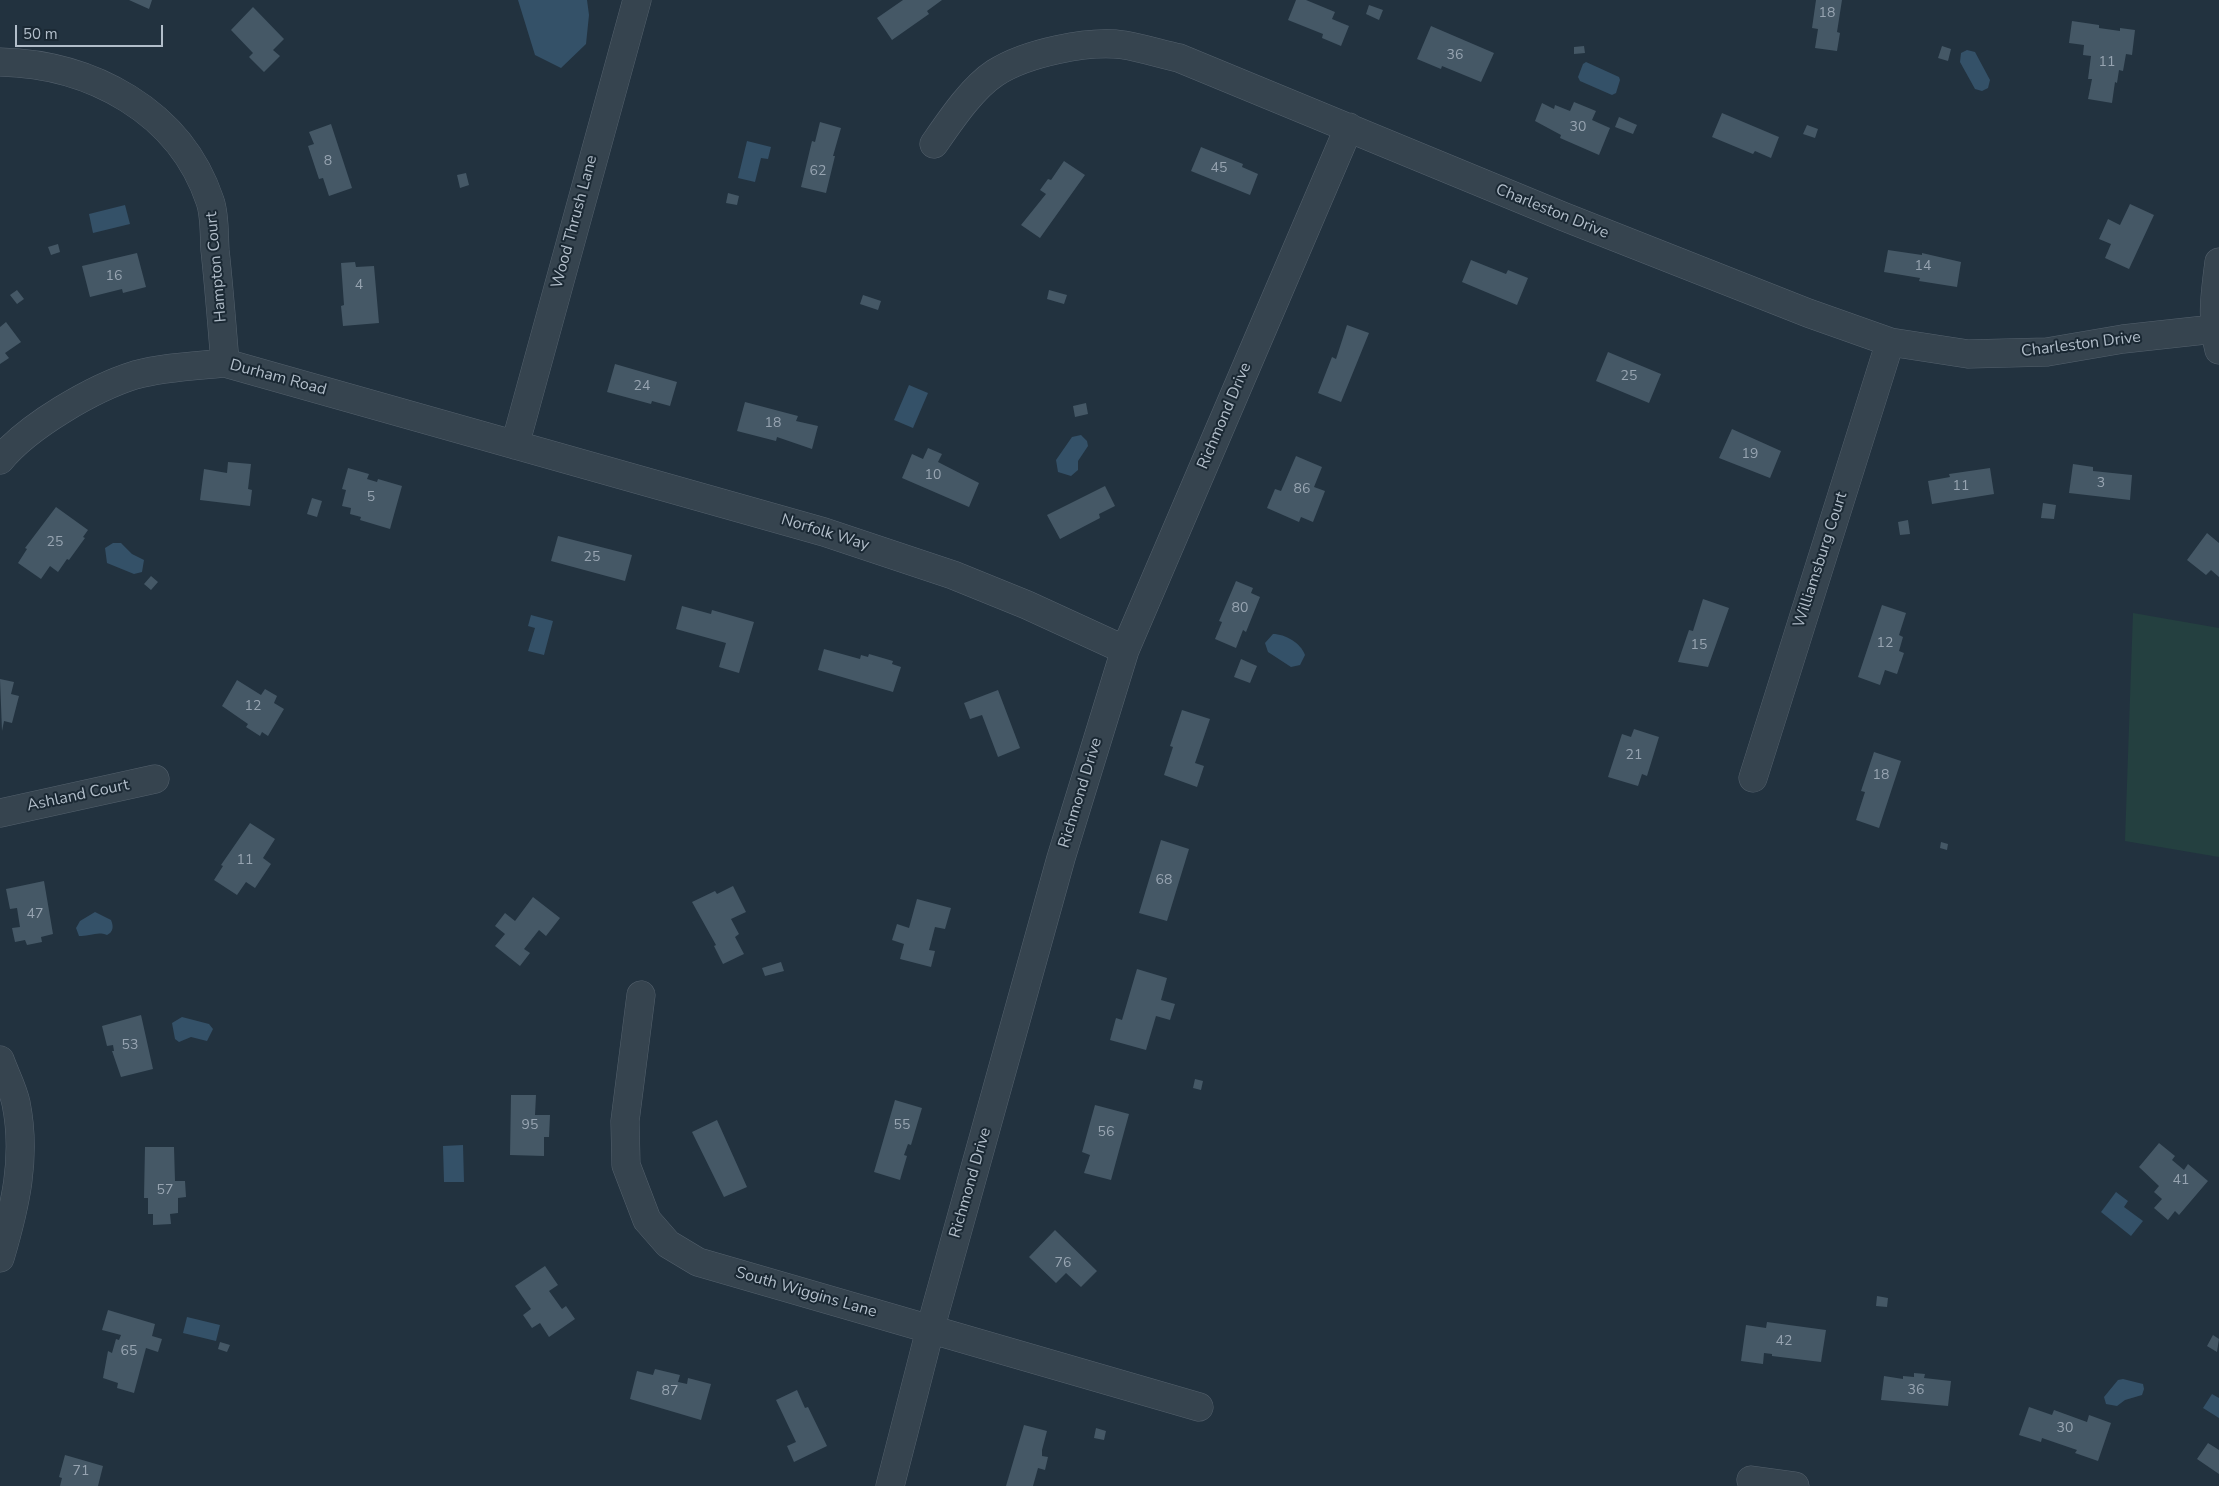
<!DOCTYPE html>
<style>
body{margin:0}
#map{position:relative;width:2219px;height:1486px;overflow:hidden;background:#22323f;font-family:"Nunito Sans",sans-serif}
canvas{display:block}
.scale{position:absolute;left:15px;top:25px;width:148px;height:22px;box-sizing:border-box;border:2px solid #b2beca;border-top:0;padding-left:6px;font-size:15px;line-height:18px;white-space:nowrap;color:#b2beca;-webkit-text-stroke:4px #1b2934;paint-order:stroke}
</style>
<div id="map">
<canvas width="2219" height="1486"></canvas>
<div class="scale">50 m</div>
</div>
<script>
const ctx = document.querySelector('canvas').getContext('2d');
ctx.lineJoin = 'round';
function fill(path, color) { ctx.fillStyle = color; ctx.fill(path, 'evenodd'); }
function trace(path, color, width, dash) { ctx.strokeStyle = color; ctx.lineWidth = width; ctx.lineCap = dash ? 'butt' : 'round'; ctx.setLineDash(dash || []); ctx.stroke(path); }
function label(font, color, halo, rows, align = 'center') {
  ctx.font = font + ' "Nunito Sans",sans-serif'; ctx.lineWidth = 4; ctx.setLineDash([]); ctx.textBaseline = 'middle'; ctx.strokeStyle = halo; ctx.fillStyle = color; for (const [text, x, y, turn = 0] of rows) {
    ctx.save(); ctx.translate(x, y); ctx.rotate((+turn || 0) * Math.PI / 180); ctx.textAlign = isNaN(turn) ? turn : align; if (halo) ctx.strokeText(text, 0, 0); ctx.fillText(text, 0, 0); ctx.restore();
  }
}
fill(new Path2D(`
 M2133,613L2219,628V857L2125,841Z`), '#244040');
fill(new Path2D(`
 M518,0H587L589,15L586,44L561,68L535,55Z
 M1967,50L1975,52L1990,80L1988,88L1982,91L1975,89L1960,62L1961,53Z
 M1586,62L1619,77L1620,80L1616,93L1612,95L1580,81L1578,77L1583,64Z
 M747,141L771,147L768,159L761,158L755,182L738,178Z
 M125,205L130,224L93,233L89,214Z
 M909,385L928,393L913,428L894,420Z
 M1081,435L1087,441L1088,446L1078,461V470L1071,476L1058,472L1056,460L1072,437Z
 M113,543H121L132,554L144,560L142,572L134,574L107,563L105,548Z
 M531,615L553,621L544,655L528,651L535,628L528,626Z
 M1273,634C1285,634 1301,643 1305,655L1300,665L1291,667L1268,652L1265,643Z
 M95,912L111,920C114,927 113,932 107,935C96,931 90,937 79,936L76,928L80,921Z
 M182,1017L209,1024L213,1029L207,1041L191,1037L179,1042L175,1039L172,1023Z
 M463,1145L464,1182H444L443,1146Z
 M2116,1192L2128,1201L2124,1207L2143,1221L2131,1236L2101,1212Z
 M187,1317L220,1325L216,1341L183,1333Z
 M2123,1379L2143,1384L2144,1389L2142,1395L2125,1400L2117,1406L2106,1404L2104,1397L2118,1380Z
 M2212,1394L2219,1398V1418L2203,1408Z`), '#345168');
fill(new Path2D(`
 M129,0H152L149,9Z
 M903,0H942L927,11L929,14L892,40L877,18Z
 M1296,0H1306L1335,12L1332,19L1349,26L1341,46L1322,38L1323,34L1288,20Z
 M1816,0H1842L1837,32L1840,33L1837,51L1815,48L1818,29L1812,28Z
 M1369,5L1383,10L1379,20L1366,14Z
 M253,7L284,39L273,50L280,56L264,72L249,57L253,53L231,30Z
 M2072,21L2099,25V28L2120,31V28L2135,30L2132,55L2126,54L2123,71L2119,70L2117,83L2115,82L2112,103L2088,99L2092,79H2088L2091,56L2083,55L2084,45L2069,43Z
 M1431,26L1494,53L1481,82L1442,66L1441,69L1417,59Z
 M1584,46L1585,53L1574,54V47Z
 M1942,46L1951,49L1948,61L1938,58Z
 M1574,102L1596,111L1592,120L1610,128L1599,155L1560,138L1561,135L1535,121L1542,103L1554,109L1555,105L1570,111Z
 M1722,113L1779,137L1771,158L1755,151L1753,154L1712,137Z
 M1619,117L1637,125L1633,134L1615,127Z
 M820,122L841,128L833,156H835L826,193L801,187L812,141L815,142Z
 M331,124L352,188L329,196L323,178L319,179L308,146L314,144L309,132Z
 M1807,125L1818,129L1815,138L1803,134Z
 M1201,147L1243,164L1242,167L1258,174L1250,195L1191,171Z
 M1064,161L1085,175L1040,238L1021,225L1046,194L1040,190L1048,179L1051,180Z
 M466,173L469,185L460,188L457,175Z
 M728,193L739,196L737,205L726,203Z
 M2130,204L2154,215L2129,269L2105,258L2111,244L2099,239L2108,219L2120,225Z
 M58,244L60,252L51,255L48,247Z
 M1888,250L1922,255V253L1961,262L1957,287L1919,281L1920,278L1884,272Z
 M137,253L146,287L123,293L122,289L90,297L82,266Z
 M1471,260L1506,274L1508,270L1528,278L1517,305L1462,282Z
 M355,262L356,267L374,266L379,323L343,326L341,306L344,305L341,263Z
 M17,290L24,299L17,304L10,295Z
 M1049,290L1067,295L1064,304L1047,299Z
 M863,295L881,301L878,310L860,304Z
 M6,322L21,342L5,353L9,358L0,364V327Z
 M1347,325L1369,333L1341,402L1318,393L1332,357L1336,359Z
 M1608,352L1661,374L1649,403L1596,381Z
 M615,364L677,382L670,406L652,401L651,404L607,392Z
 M745,402L798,416L796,421L818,426L812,449L777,437L776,441L737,431Z
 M1086,403L1088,414L1075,417L1073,406Z
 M1732,429L1781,451L1770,478L1719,458Z
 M928,448L942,454L938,462L979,483L969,507L902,478L912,454L923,459Z
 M1296,456L1322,467L1314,487L1325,491L1313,522L1301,517L1299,522L1267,508L1275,489L1281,491Z
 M228,462L251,464L248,489L252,490L250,506L200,500L204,469L227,473Z
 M2073,464L2093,467V471L2132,475L2130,500L2069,493Z
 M348,468L369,474L367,479L377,482L378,479L402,486L390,529L360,520L361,517L350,514L351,508L342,506L346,490L342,489Z
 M1990,468L1994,494L1932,504L1928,481L1950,477L1949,474Z
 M1105,486L1115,506L1099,514L1100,518L1060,539L1047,515Z
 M312,498L322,501L317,517L307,514Z
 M2043,503L2056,505L2054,519L2041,518Z
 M56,507L88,530L83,537L85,538L69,560L67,559L58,572L50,566L41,579L18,563L27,549L25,548Z
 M1908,520L1910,534L1900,535L1898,522Z
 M2207,533L2219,543V577L2211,570L2206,575L2187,560Z
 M558,536L632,555L625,581L551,561Z
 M151,576L158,582L151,590L144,584Z
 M1236,581L1253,588L1251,593L1260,597L1246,632L1243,630L1236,648L1215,639L1222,622L1219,621Z
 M1703,599L1729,608L1708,667L1678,662L1689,630L1693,631Z
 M1882,605L1906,613L1899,635L1903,637L1899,651L1904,653L1897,674L1885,670L1880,685L1858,677Z
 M682,606L711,614L712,610L754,622L739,673L719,667L726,643L676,629Z
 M824,649L860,659L861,655L868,657L869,654L893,661L892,664L901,667L893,692L818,670Z
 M1241,659L1257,666L1250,683L1234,677Z
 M0,679L14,682L11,694L19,696L12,723L4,721L2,731Z
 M237,680L261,695L265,689L277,696L274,703L284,709L268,736L262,732L260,736L246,727L248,724L222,706Z
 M998,690L1020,748L998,757L982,715L970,719L964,703Z
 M1182,710L1210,719L1195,763L1204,766L1197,787L1164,775L1173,747L1170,746Z
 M1634,729L1659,737L1647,776L1642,774L1638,786L1608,777L1622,734L1631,737Z
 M1874,752L1901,761L1879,828L1856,820L1865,792L1861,791Z
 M250,823L275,839L263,858L271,864L255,888L246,882L237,895L214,880L223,866L221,865Z
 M1161,840L1189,849L1167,921L1139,913Z
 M1941,842L1948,844L1947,850L1940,848Z
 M44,881L53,934L41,937L42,942L27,945L25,940L15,942L12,928L20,927L17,908L10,909L6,889Z
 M733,886L746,912L731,919L739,934L735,937L744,954L723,964L714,946L716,945L692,902L715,891L717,894Z
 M533,897L560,918L546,936L539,930L524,949L530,953L520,966L495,946L505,934L495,926L505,913L515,921Z
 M917,899L951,908L945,929L935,927L929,950L935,951L931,967L900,959L904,944L892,940L897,924L909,928Z
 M781,962L784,971L765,976L762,968Z
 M1137,969L1167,978L1161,1000L1175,1004L1170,1020L1156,1016L1146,1050L1110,1040L1116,1018L1122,1020Z
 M141,1015L153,1069L121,1077L112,1051H114L113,1045L107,1046L102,1026Z
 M1195,1079L1203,1081L1201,1090L1193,1088Z
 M511,1095H536L535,1115H550L549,1137H544V1156L510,1155Z
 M895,1100L922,1108L911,1145L908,1144L904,1155L907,1156L900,1180L874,1172Z
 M1095,1105L1129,1114L1111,1180L1084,1173L1090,1155L1082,1152Z
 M717,1120L747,1187L724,1197L692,1132Z
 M2159,1143L2175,1156L2172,1160L2184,1170L2188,1164L2208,1181L2179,1215L2175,1211L2168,1220L2154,1208L2162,1199L2154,1192L2159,1186L2139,1167Z
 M145,1147H174L175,1181H185L186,1197L178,1198V1213L170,1214L171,1224L153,1225V1214H148V1198H144Z
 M1055,1230L1097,1271L1081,1287L1066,1273L1056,1283L1029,1257Z
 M545,1266L558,1285L549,1291L562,1309L566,1306L575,1319L549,1337L540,1323L532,1328L523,1315L531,1309L515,1286Z
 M1877,1296L1888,1298L1887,1307L1876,1306Z
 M108,1310L155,1324L152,1336L162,1339L158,1352L146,1348L134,1393L117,1388L118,1383L103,1378L108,1351L112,1353L116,1339L119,1340L121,1335L102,1330Z
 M1767,1322L1826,1330L1821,1362L1772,1356V1354L1764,1353L1763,1364L1741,1361L1746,1325L1766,1328Z
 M2213,1335L2219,1339L2217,1352L2207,1346Z
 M220,1342L230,1345L227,1352L218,1349Z
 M655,1369L680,1375L678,1382L687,1384L688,1378L711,1384L701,1420L630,1399L637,1371L653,1375Z
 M1914,1373L1925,1374L1924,1378L1951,1381L1948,1406L1881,1400L1884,1376L1903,1379V1376L1914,1377Z
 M797,1390L805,1408L808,1407L827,1446L794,1462L787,1446L796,1442L776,1400Z
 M2029,1407L2052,1415L2054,1410L2087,1422L2089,1415L2111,1423L2098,1461L2075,1453L2077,1450L2042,1438L2041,1442L2019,1435Z
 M1024,1425L1047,1431L1042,1450V1456L1048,1457L1045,1470L1038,1468L1033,1486H1006Z
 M1096,1428L1106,1431L1104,1440L1094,1438Z
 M2208,1443L2219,1450V1474L2197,1459Z
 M65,1455L103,1466L98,1486H60L62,1478L59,1477Z`), '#455866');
const minor = new Path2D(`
 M0,62C91,64 180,111 210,201C215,215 214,234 215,250C219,287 222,325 225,363
 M934,144C950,121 972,88 995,73C1026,53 1088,40 1124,45C1142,48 1161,54 1179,58L1562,216L1808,313L1890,342L1968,354L2047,352L2123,339L2214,329
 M2219,262C2215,293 2211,319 2219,350
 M515,445L637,0
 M0,460C28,426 93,388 135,375C164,367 195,366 225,363L824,532L953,575L1027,605L1125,650
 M1753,778L1890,342
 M0,813L155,779
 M641,995L625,1121L626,1165L647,1220L668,1244L698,1262L1199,1407
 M0,1060C5,1074 13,1089 16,1103C27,1158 15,1207 0,1258
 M1751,1480L1795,1486
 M890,1486L930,1330L1061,858L1125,650L1349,127`);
trace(minor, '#54616d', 29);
trace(minor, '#36444f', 28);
label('14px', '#97a4b1', null, [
 ["18",1827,14],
 ["36",1455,56],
 ["11",2107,63],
 ["30",1578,128],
 ["8",328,162],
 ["45",1219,169],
 ["62",818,172],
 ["14",1923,267],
 ["16",114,277],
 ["4",359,286],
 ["25",1629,377],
 ["24",642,387],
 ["18",773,424],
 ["19",1750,455],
 ["10",933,476],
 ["3",2101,484],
 ["11",1961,487],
 ["86",1302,490],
 ["5",371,498],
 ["25",55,543],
 ["25",592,558],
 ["80",1240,609],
 ["12",1885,644],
 ["15",1699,646],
 ["12",253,707],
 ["21",1634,756],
 ["18",1881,776],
 ["11",245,861],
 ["68",1164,881],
 ["47",35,915],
 ["53",130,1046],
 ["95",530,1126],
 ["55",902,1126],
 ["56",1106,1133],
 ["41",2181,1181],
 ["57",165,1191],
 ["76",1063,1264],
 ["42",1784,1342],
 ["65",129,1352],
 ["36",1916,1391],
 ["87",670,1392],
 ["30",2065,1429],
 ["71",81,1472]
]);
label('16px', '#b2beca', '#1b2934', [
 ["Charleston Drive",1552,212,22],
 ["Wood Thrush Lane",575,222,-75],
 ["Hampton Court",217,267,-95],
 ["Charleston Drive",2081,345,-7],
 ["Durham Road",278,378,15],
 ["Richmond Drive",1225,416,-67],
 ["Norfolk Way",825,533,17],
 ["Williamsburg Court",1821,560,-72],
 ["Richmond Drive",1081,793,-73],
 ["Ashland Court",78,796,-12],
 ["Richmond Drive",971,1183,-74],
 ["South Wiggins Lane",806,1293,16]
]);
</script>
